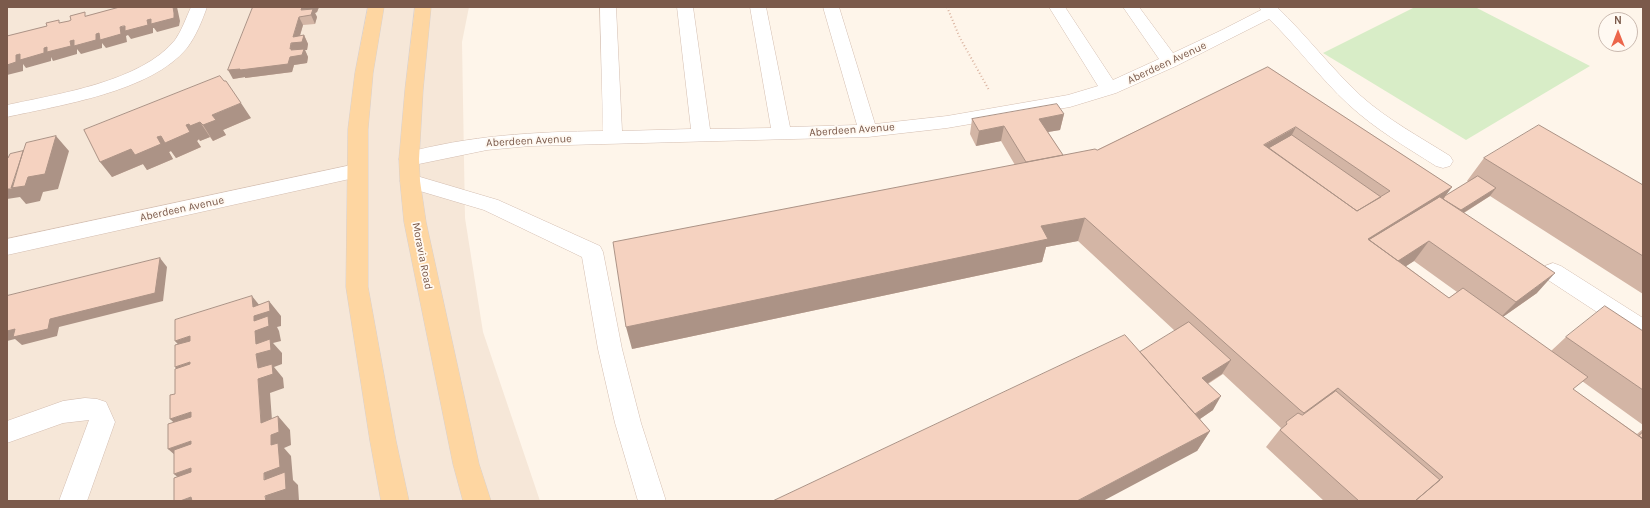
<!DOCTYPE html>
<style>
body{margin:0}
#map{position:relative;width:1650px;height:508px;overflow:hidden;background:#fef5ea;font-family:Karla,sans-serif}
canvas{display:block}
.frame{position:absolute;inset:0;border:8px solid #7b5a4b;pointer-events:none}
.north{position:absolute;left:1598px;top:12px;width:40px;height:40px;box-sizing:border-box;background:#fff9f2;border:1px solid #cab9af;border-radius:50%;rotate:0deg;font-size:11px;font-weight:700;line-height:16px;text-align:center;color:#7b5a4b}
.north::after{content:'';display:block;margin:auto;width:14px;height:18px;background:#ec664b;clip-path:polygon(50% 0,100% 100%,50% 72%,0 100%)}
</style>
<div id="map">
<canvas width="1650" height="508"></canvas>
<div class="frame"></div>
<div class="north">N</div>
</div>
<script>
const ctx = document.querySelector('canvas').getContext('2d');
ctx.lineJoin = 'round';
function fill(path, color) { ctx.fillStyle = color; ctx.fill(path, 'evenodd'); }
function trace(path, color, width, dash) { ctx.strokeStyle = color; ctx.lineWidth = width; ctx.lineCap = dash ? 'butt' : 'round'; ctx.setLineDash(dash || []); ctx.stroke(path); }
function label(font, color, halo, rows, align = 'center') {
  ctx.font = font + ' Karla,sans-serif'; ctx.lineWidth = 3.5; ctx.setLineDash([]); ctx.textBaseline = 'middle'; ctx.strokeStyle = halo; ctx.fillStyle = color; for (const [text, x, y, turn = 0] of rows) {
    ctx.save(); ctx.translate(x, y); ctx.rotate((+turn || 0) * Math.PI / 180); ctx.textAlign = isNaN(turn) ? turn : align; if (halo) ctx.strokeText(text, 0, 0); ctx.fillText(text, 0, 0); ctx.restore();
  }
}
fill(new Path2D(`
 M7,7H469L462,42L465,218L483,332L540,501H7Z`), '#f6e7d8');
fill(new Path2D(`
 M1415,7H1475L1590,66L1466,140L1323,53Z`), '#d8edc7');
const minor = new Path2D(`
 M191,7H207C202,21 196,36 187,48C151,92 60,105 7,117V105C57,94 141,82 175,40C182,30 186,18 191,7Z
 M600,7H616L622,131L691,129L677,7H693L710,129L771,128L750,7H766L790,127L857,125L823,7H839L875,124L947,116L1068,95L1098,86L1049,7H1065L1113,80L1159,59L1123,7H1139L1173,53L1222,30L1261,10L1259,7H1277C1306,35 1331,68 1361,96C1388,120 1420,137 1450,156L1453,161L1450,166L1443,168L1436,166C1406,147 1375,129 1348,104C1320,78 1297,46 1269,19L1176,66L1116,93L1070,107L947,128L868,137L530,146L487,150L409,166L402,164L399,159L402,154C470,135 534,132 603,131Z
 M356,164L363,166L366,171L363,176L7,255V239Z
 M410,174L498,200L600,246L603,252L622,349L641,423L666,501H638L615,423L598,349L582,257L484,210L403,186L400,181L403,176Z
 M1553,263L1561,266L1643,318V340L1635,337L1545,278L1542,272L1545,266Z
 M85,398L97,399L106,402L115,422L87,501H59L89,420L63,423L7,443V421L63,401Z`);
const major = new Path2D(`
 M368,7H384L373,73L368,129V287L396,441L409,501H381L370,441L346,287L348,129L355,73Z
 M415,7H431L423,90L419,159L420,181L426,222L479,464L491,501H463L453,464L404,222L400,181L399,159L405,90Z`);
trace(minor, '#d4beb1', 1);
trace(major, '#dad1cd', 1);
trace(new Path2D(`
 M947,7L960,38L989,90`), '#dbb5a2', 2, [1, 2.5]);
fill(minor, '#fff');
fill(major, '#fed6a1');
fill(new Path2D(`
 M253,7H319L317,12L315,13L317,17L315,24L303,25L300,36L304,35L308,44L307,50H305L308,57L307,63L294,65L292,72L245,78V77L233,79Z
 M1268,67L1452,187L1445,196L1468,182L1467,181L1484,158L1643,185V294L1490,196L1464,213L1537,293L1503,317L1551,351L1566,337L1643,331V425L1582,381L1573,389L1637,434L1643,429V501H1324L1266,447L1281,428L1223,374L1208,384L1213,410L1200,419L1210,431L1197,451L1140,352L1175,331L1078,241L1046,247L1042,262L632,349L1015,165L1001,141L976,146L970,134L972,119L1064,114L1060,130L1048,132L1063,155L1097,150ZM1414,261L1457,292L1449,298L1406,266Z
 M251,118L223,130L226,135L213,141L210,137L200,141L199,139L197,141L201,147L176,158L171,151L169,152L173,159L147,170L143,164L112,177L84,130Z`), '#d3b5a5');
fill(new Path2D(`
 M173,7H177L180,21L179,26L157,32L154,28H153V33L131,39L128,35L126,36L127,42L106,48L102,43V48L81,54L77,49V54L53,61L51,57V61L26,68L23,64V71L7,75V65L16,55L147,20Z
 M302,7H319L317,12L315,13L317,17L315,24L311,15L301,10Z
 M299,17L303,25L298,42L304,35L308,44L307,50H305L308,57L307,63L294,65L292,72L245,78V77L233,79L228,70L290,49Z
 M241,103L251,118L223,130L226,135L213,141L203,125L212,115Z
 M1064,114L1060,130L1036,134L1039,119Z
 M200,122L210,137L200,141L199,139L197,141L201,147L176,158L171,151L169,152L173,159L147,170L143,164L112,177L100,162L189,124Z
 M1004,126L1001,141L976,146L979,131Z
 M1296,127L1284,150L1269,159L1264,145Z
 M56,136L69,151L58,189L43,192L40,201L26,204L20,197L7,199V189Z
 M1452,187L1435,210L1374,248L1368,239Z
 M1496,188L1490,196L1441,227L1447,219Z
 M1085,218L1078,241L1046,247L1042,262L632,349L626,327L1041,226Z
 M1429,241L1414,261L1380,283L1395,263Z
 M160,258L167,267L163,301L59,327L57,336L22,345L15,339L7,341V331L50,319Z
 M1555,273L1537,293L1497,321L1516,302Z
 M252,296L264,311L269,301L281,316V326L277,327L279,331L281,341L273,343L282,353V364L274,367L283,378L284,388L270,393L273,434L278,416L290,430L291,445L284,448L291,456L293,480L298,485L299,501H266L264,473L271,445L261,423Z
 M190,336L203,351L189,356L175,341Z
 M1231,360L1222,374L1194,392L1202,378Z
 M190,362L203,376L189,381L175,367Z
 M1338,388L1322,409L1288,433L1304,413Z
 M1221,396L1213,410L1181,432L1189,419Z
 M191,412L205,426L184,432L170,419Z
 M1210,431L1197,451L1103,501H1077Z
 M191,441L205,455L183,462L168,449Z
 M191,468L205,481L189,487L174,474Z
 M191,497L196,501H180Z`), '#ac9386');
const building = new Path2D(`
 M120,7H173L174,13V18L151,24V19L147,20L148,25L125,31V26H123L120,27L121,34L100,40L99,33L96,34V40L74,46V40L70,41L71,46L47,52V47L44,48V53L20,60V54L16,55V62L7,65V36L47,26L46,23L59,20V23L69,21L71,20L70,16L85,12V16Z
 M253,7H302L301,10L313,9L311,15L299,17L293,37L304,35L302,42L291,43L290,49L292,48L291,50L304,49L302,55L290,57L288,64L240,70V69L228,70Z
 M1268,67L1452,187L1368,239L1449,298L1463,288L1588,377L1573,389L1643,439V501H1415L1443,477L1338,388L1304,413L1300,410L1085,218L1041,226L1048,239L626,327L613,242L1095,149L1097,150ZM1296,127L1390,191L1357,211L1264,145Z
 M220,76L224,81H226L241,103L212,115L216,120L203,125L200,122L190,126L189,124L186,125L190,132L165,143L161,136L157,137L161,144L135,155L131,149L100,162L84,130Z
 M1057,104L1064,114L1039,119L1063,155L1026,162L1004,126L979,131L972,119Z
 M1539,125L1643,185V256L1484,158Z
 M1292,135L1381,197L1357,211L1269,148Z
 M56,136L45,174L28,177L25,186L11,188L26,143Z
 M23,151L12,189H7V159L8,158L10,154Z
 M1478,176L1496,188L1461,210L1443,199L1445,196Z
 M1440,197L1555,273L1516,302L1429,241L1398,261L1369,240Z
 M160,258L155,293L50,319L48,329L13,337L15,329L7,331V296Z
 M252,296L253,307L269,301L270,311L254,316V321L268,316L269,326L255,331L256,344L270,339L271,350L256,354L258,368L272,364L273,374L258,379L261,423L278,416L279,432L271,435V445L278,443L280,467L264,473V480L285,472L286,489L265,496L266,501H192L191,497L180,501H174V478L191,472V468L174,474V450L191,444V441L168,449V424L191,417V412L170,419V395L175,394V369L190,364V362L175,367V345L190,341V336L175,341V320Z
 M1605,306L1643,331V390L1566,337Z
 M1189,322L1231,360L1202,378L1221,396L1195,414L1140,352Z
 M1125,335L1210,431L1077,501H773Z
 M1336,391L1440,480L1415,501H1359L1280,430L1287,424L1286,422L1298,413L1302,415Z
 M1643,432V439L1639,436Z`);
fill(building, '#f5d2c0');
trace(building, '#ac9386', 1);
label('11px', '#7b5a4b', '#fff9f2', [
 ["Aberdeen Avenue",1167,63,-25],
 ["Aberdeen Avenue",852,130,-4],
 ["Aberdeen Avenue",529,141,-3],
 ["Aberdeen Avenue",182,209,-12],
 ["Moravia Road",422,256,79]
]);
</script>
